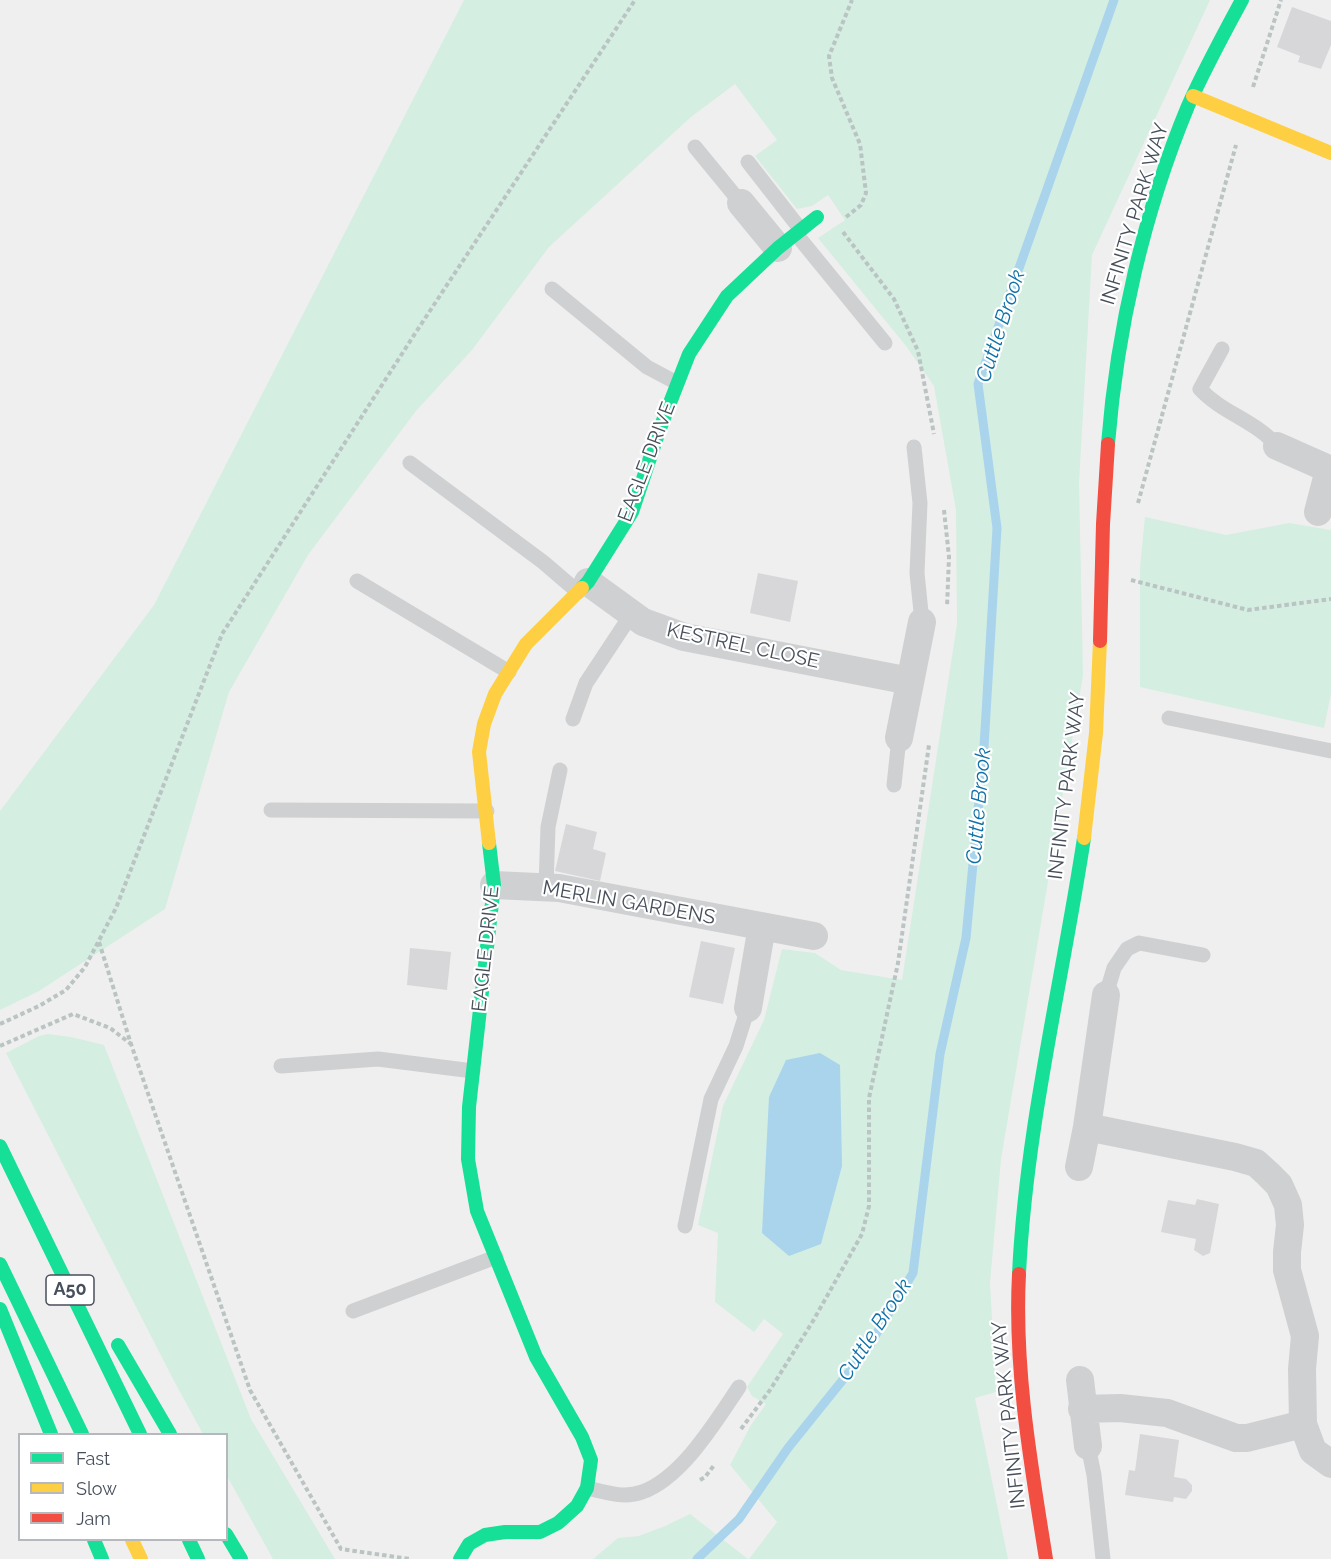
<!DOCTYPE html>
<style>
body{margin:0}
#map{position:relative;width:1331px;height:1559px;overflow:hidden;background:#f0efef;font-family:Raleway,sans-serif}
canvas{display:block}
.legend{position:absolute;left:18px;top:1433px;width:210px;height:108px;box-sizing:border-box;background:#fff;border:2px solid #b5b9bd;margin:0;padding:8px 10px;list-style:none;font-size:18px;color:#474f5b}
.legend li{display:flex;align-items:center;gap:12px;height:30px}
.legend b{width:30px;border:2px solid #b5b9bd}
</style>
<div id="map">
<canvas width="1331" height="1559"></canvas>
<ul class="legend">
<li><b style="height:8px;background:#16e098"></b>Fast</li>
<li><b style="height:8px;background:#ffcf43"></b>Slow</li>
<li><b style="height:8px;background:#f24e42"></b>Jam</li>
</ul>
</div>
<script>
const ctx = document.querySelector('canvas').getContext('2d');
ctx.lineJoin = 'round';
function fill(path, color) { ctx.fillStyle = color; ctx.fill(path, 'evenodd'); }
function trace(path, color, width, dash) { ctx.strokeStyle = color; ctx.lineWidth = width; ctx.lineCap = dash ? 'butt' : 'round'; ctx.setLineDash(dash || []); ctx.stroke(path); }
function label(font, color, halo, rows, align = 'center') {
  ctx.font = font + ' Raleway,sans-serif'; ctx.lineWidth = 4.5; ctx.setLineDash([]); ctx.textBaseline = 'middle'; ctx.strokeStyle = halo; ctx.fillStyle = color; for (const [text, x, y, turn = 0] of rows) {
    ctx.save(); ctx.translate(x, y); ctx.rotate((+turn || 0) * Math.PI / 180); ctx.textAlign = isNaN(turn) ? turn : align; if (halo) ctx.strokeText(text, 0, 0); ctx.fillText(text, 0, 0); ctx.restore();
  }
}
fill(new Path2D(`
 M464,0H1210L1092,255L1079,483L1083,675L1001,1159L990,1283L996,1392L975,1398L1008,1559H749L777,1522L730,1465L751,1425L766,1404L752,1396L747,1387L783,1334L764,1319L754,1332L715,1302L718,1233L698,1225L723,1106L764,1020L782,949L815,953L841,970L902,980L957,624L956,510L934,386L906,346L818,238L845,220L828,195L812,206L797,209L755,156L777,140L735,84L691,117L549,247L472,350L416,411L308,555L229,692L165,909L39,991L0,1010V811L154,605Z
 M1145,517L1226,535L1289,523L1331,530V694L1324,728L1140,687V567Z
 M48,1034L71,1037L104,1045L251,1419L335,1559H273L227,1476L226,1434H203L174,1381L6,1053L39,1036Z
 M690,1514L748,1559H593L618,1538L639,1536L665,1526Z`), '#d4eee2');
fill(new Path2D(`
 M820,1053L840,1065L842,1166L821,1244L789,1256L762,1233L769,1097L786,1060Z`), '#a9d4ec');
trace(new Path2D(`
 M697,1559L739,1519L788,1448L866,1351L913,1273L940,1054L966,938L984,747L997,528L978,384L1114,0`), '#a9d4ec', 9);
fill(new Path2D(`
 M1292,7L1331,21V45L1321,69L1298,62L1300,56L1277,47Z
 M758,573L798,581L790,622L750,613Z
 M566,824L597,832L593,849L606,853L600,881L555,871Z
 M701,941L735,948L723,1004L689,997Z
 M410,948L451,952L447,990L407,985Z
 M1197,1199L1219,1204L1210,1253L1203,1256L1194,1250L1196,1239L1161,1232L1168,1200L1195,1205Z
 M1140,1434L1179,1440L1174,1477L1186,1479L1192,1485V1491L1186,1499L1174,1497L1173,1502L1125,1495L1129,1470L1135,1471Z`), '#d7d7d9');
trace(new Path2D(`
 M1253,87L1281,0
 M846,217L861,205L866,193L860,144L832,78L829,56L852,0
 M843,232L894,299L918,351L934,434
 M1138,503L1236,145
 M944,510L949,557L947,607
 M1131,580L1248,610L1331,599
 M99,942L131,1044L250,1390L341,1549L410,1559
 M0,1024L39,1006L66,990L85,967L116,908L222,634L416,332L635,0
 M0,1046L73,1014L110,1028L131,1044
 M741,1429L770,1390L813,1321L862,1234L869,1206V1098L898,963L929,745
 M700,1480L705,1477L715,1464`), '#bac4c3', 4, [4.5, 3]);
trace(new Path2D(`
 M695,147L741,203
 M748,162L801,230
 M796,234L885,343
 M552,289L647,367L677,383
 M1222,349L1200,389C1222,413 1256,421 1277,446
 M914,447L920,503L917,573L922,622
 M410,463L543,562L578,592
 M357,581L509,672
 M1169,718L1331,751
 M573,719L586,683L631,615
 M894,785L899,738
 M271,810L487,811
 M546,887L548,827L560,770
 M1106,995L1114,968L1127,949L1139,943L1203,955
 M281,1066L378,1059L473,1071
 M685,1226L711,1099L736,1046L748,1008
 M353,1311L496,1257
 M1088,1446L1094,1475L1103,1559
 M587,1488C604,1492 624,1499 642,1492C682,1478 716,1421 739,1387`), '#ced0d2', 15);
trace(new Path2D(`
 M741,203L778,248
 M1277,446L1331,470
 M1318,512L1329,470
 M588,582L643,622L684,637L910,681
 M899,738L922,622
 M494,885L559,888L814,936
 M748,1008L762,926
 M1087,1127L1235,1157L1256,1163L1268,1174L1279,1185L1288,1205L1290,1225L1287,1252V1270L1305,1336L1302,1369L1303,1424L1313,1451L1331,1464
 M1079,1167L1087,1127L1106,995
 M1080,1380L1088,1446
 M1082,1409L1120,1408L1167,1413L1236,1438H1247L1303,1424`), '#ced0d2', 28);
trace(new Path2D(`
 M1108,444C1117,329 1144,212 1188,106C1204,70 1223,35 1242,0
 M582,588L588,582L632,512L659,431L689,354L727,296L778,248L817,217
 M0,1146L140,1434
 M0,1264L82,1434
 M1019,1274C1026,1127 1062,983 1084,838
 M0,1309L51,1434
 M118,1345L170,1434
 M226,1534L241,1559
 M94,1540L102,1559
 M189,1540L198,1559
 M460,1559L469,1544L485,1535L505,1532H540L558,1523L577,1506L587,1488L591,1460L582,1437L536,1357L477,1211L468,1159L469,1107L494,885L489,843`), '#16e098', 14);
trace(new Path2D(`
 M1193,96L1331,153
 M1084,838L1096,733L1100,641
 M489,843L479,752L484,724L495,694L526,644L582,588
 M132,1540L141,1559`), '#ffcf43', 14);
trace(new Path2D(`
 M1100,641L1103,524L1108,444
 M1019,1274C1014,1369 1031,1465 1046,1559`), '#f24e42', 14);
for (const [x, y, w] of [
 [70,1290,48]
]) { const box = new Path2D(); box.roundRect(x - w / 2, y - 15, w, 30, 4.5); ctx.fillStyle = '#fff'; ctx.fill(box); trace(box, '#474f5b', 1.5); }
label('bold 18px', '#474f5b', null, [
 ["A50",70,1290]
]);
label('20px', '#474f5b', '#fff', [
 ["INFINITY PARK WAY",1135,214,-73],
 ["EAGLE DRIVE",647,462,-69],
 ["KESTREL CLOSE",743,646,12],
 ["INFINITY PARK WAY",1067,786,-83],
 ["MERLIN GARDENS",629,903,10],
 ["EAGLE DRIVE",486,949,-84],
 ["INFINITY PARK WAY",1009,1415,-96]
]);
label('italic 21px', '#0e71a7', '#fff', [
 ["Cuttle Brook",1001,326,-72],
 ["Cuttle Brook",979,806,-85],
 ["Cuttle Brook",875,1330,-57]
]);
</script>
